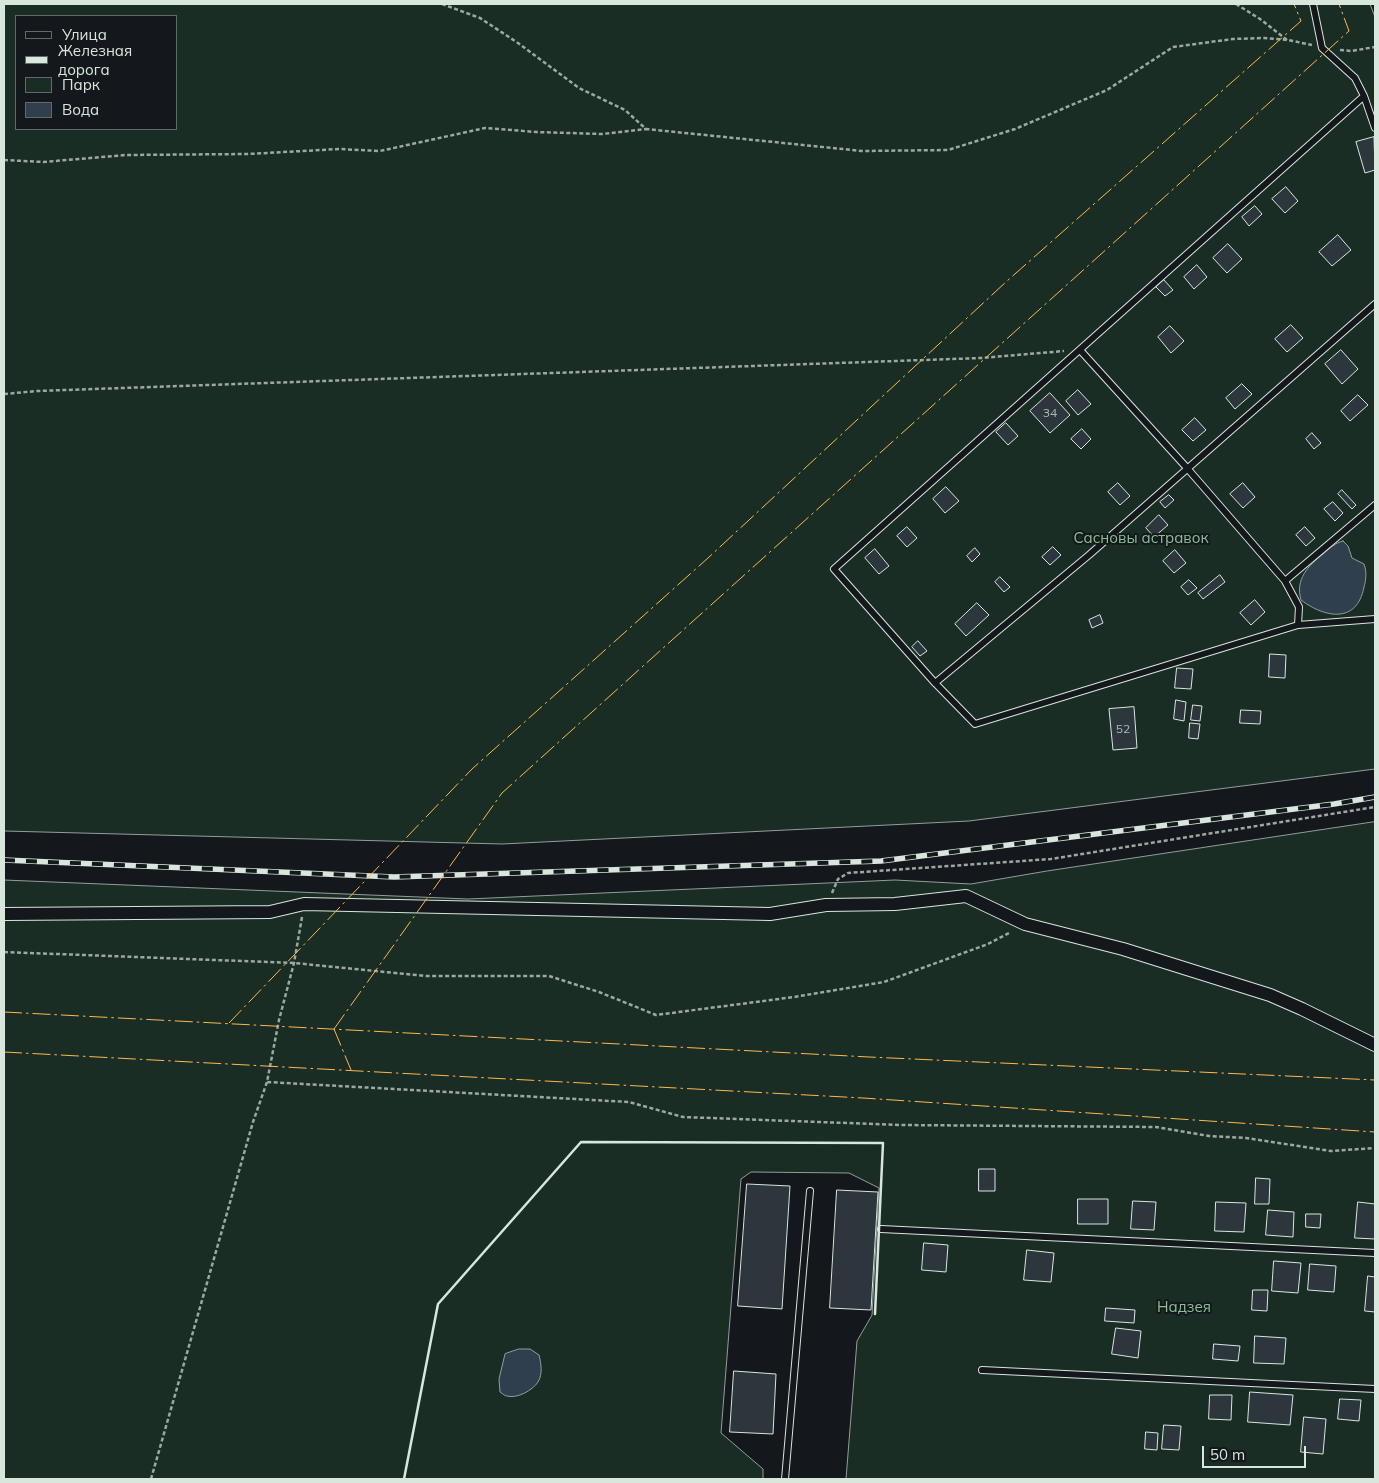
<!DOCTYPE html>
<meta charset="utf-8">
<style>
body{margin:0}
#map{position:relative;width:1379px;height:1483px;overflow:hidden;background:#14181c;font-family:Mulish,sans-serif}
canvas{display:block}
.frame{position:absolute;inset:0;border:5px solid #d8e6dc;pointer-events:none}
.legend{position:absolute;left:15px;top:15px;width:162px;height:115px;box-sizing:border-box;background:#14181c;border:1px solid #626a69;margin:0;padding:6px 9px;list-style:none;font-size:15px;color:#d8e6dc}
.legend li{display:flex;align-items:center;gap:10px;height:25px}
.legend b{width:25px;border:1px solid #626a69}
.scale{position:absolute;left:1202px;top:1446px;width:104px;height:22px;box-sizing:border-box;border:2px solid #d8e6dc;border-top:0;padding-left:6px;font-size:15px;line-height:18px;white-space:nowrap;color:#d8e6dc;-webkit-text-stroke:4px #14181c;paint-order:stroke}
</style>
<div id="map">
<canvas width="1379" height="1483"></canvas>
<div class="frame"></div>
<ul class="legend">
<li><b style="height:6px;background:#14181c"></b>Улица</li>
<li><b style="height:6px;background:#d8e6dc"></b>Железная дорога</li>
<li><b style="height:14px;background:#1a2d24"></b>Парк</li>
<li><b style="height:14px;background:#2f3f4d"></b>Вода</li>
</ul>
<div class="scale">50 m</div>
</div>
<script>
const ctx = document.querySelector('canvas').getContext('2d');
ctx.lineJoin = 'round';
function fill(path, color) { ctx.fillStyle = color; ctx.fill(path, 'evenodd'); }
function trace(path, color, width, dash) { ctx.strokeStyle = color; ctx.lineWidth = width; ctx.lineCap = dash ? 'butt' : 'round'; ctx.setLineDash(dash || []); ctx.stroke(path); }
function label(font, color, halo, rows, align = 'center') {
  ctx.font = font + ' Mulish,sans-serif'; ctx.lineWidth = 4; ctx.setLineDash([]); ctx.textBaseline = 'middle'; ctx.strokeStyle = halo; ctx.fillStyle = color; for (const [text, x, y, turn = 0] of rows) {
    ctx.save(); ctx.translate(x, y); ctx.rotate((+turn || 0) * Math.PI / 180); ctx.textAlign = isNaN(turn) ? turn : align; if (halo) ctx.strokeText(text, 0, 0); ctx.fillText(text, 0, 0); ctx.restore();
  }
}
const green = new Path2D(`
 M4,4H1370L1375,17V769L969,821L502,844L4,831ZM16,16H176V129H16Z
 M1375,822V1479H846L857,1341L872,1315L879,1188L849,1173L751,1172L741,1179L721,1433L763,1469V1479H4V880L468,899L895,880L971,884L1047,871Z`);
fill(green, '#1a2d24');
trace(green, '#939e99', 1);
const water = new Path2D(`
 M1343,541L1348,546L1352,558L1364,564C1367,572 1366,580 1364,587C1357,624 1325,618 1301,600C1295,579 1308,566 1323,554C1330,548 1335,543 1343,541Z
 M519,1349H530L539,1355C541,1363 543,1374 538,1382C533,1390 517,1399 507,1396C505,1396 503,1394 500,1392L499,1379L505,1354Z`);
fill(water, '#2f3f4d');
trace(water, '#939e99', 1);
const building = new Path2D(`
 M1374,137L1375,170L1365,173L1356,142Z
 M1286,187L1298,201L1285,213L1272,199Z
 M1255,206L1262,214L1249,226L1242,217Z
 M1338,235L1351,250L1332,266L1319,252Z
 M1228,244L1242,259L1227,273L1213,258Z
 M1197,265L1207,277L1194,289L1184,277Z
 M1164,280L1173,290L1165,296L1156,287Z
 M1291,325L1303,338L1287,352L1275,339Z
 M1170,326L1184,341L1171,353L1158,337Z
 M1341,350L1358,369L1342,384L1325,364Z
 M1242,384L1252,394L1235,409L1226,398Z
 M1078,390L1091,404L1078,415L1066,401Z
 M1050,393L1070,415L1050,433L1030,411Z
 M1358,395L1368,405L1350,421L1341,411Z
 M1195,418L1206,430L1193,441L1182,430Z
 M1006,423L1018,436L1008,445L996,432Z
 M1082,429L1091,439L1081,449L1071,439Z
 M1312,433L1321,443L1314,449L1306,439Z
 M1118,483L1130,496L1120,505L1108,492Z
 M1243,483L1255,497L1243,508L1230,494Z
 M946,487L959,501L945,513L933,499Z
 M1342,490L1356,505L1352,509L1338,494Z
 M1169,495L1174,500L1165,508L1160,502Z
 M1333,502L1343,513L1335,521L1324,509Z
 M1159,515L1168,525L1154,537L1146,528Z
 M907,527L917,538L907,547L897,536Z
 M1305,527L1315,538L1306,546L1296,535Z
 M1053,547L1061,555L1050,565L1042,557Z
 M975,548L980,554L972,562L967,556Z
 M875,549L889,566L879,574L865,558Z
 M1175,550L1186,563L1174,573L1163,561Z
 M1220,575L1225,582L1203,599L1198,593Z
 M1000,577L1010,587L1004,592L995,582Z
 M1189,580L1197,588L1188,595L1181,587Z
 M1255,600L1265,612L1251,625L1240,613Z
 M977,603L989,615L966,636L955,624Z
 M1100,615L1103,623L1092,628L1089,620Z
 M918,641L927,651L920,656L912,647Z
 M1270,654L1286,655L1285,678L1269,677Z
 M1177,668L1193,669L1191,689L1175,688Z
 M1176,700L1186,702L1184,721L1174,719Z
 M1193,705L1202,706L1200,721L1191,720Z
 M1134,707L1137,748L1113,750L1109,709Z
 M1241,710L1261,711L1260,724L1240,723Z
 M1190,723L1200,724L1198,739L1189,738Z
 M979,1169H995V1191H979Z
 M1256,1178L1270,1179L1269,1204H1255Z
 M747,1184L790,1186L782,1309L738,1306Z
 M837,1190L878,1192L871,1310L830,1308Z
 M1078,1199H1108V1224H1078Z
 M1133,1201L1156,1202L1154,1230L1131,1229Z
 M1216,1202L1246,1203L1244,1232L1215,1231Z
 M1358,1202L1375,1204V1239L1355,1238Z
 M1268,1210L1294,1212L1293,1237L1266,1235Z
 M1306,1214H1321L1320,1228L1306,1227Z
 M924,1243L948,1245L946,1272L922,1270Z
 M1027,1250L1054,1253L1051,1282L1024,1280Z
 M1274,1261L1301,1263L1298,1293L1272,1291Z
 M1310,1264L1336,1266L1334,1292L1308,1290Z
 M1368,1276L1375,1277V1312L1365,1311Z
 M1253,1290H1268L1267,1311L1252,1310Z
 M1106,1308L1135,1310L1134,1323L1105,1321Z
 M1116,1328L1141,1331L1138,1358L1112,1354Z
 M1255,1336L1286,1338L1284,1364L1254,1363Z
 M1214,1344L1240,1346L1238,1361L1213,1359Z
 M734,1371L776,1374L773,1434L730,1432Z
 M1250,1392L1293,1395L1290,1425L1248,1422Z
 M1210,1395H1232L1231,1420L1209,1419Z
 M1340,1399L1361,1400L1359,1421L1338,1419Z
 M1304,1417L1326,1419L1323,1454L1301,1452Z
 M1164,1425L1181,1426L1179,1450L1162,1449Z
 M1146,1432L1158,1433L1157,1450L1145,1449Z`);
fill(building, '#2c363c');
trace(building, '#d8e6dc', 1);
const service = new Path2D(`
 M1364,96L1375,128
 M1080,350L1187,468L1285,581L1299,607L1298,625L975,724L935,683L834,569L1364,96L1355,78L1322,48L1313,4
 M1285,581L1375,505
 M1298,625L1375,619
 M935,683L1089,555L1375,304
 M881,1229L1375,1253
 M982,1370L1375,1389
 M785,1479L810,1191`);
const minor = new Path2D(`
 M4,914L270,912L304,904L770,914L826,905L895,904L966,896L1025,924L1123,949L1270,995L1302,1009L1375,1045`);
trace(service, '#d8e6dc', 8);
trace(minor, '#d8e6dc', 14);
trace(new Path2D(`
 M442,4L480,18L518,43L579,88L625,110L646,129L862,151L948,150L1015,129L1107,90L1173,47L1233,39L1264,38L1288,40L1312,45
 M1236,4L1260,19L1287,40
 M1340,50L1351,51L1375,47
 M4,160L43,162L126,155L248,154L339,149L380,151L485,128L536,132L602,134L646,129
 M4,394L37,391L981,358L1064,351
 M832,893L838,879L848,873L1051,859L1375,807
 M302,917L294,963L279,1020L267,1082L629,1102L683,1117L901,1125L1156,1127L1209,1136L1246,1138L1331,1151L1375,1148
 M4,952L294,963L426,976H549L599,992L656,1015L794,997L884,982L988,944L1011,932
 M151,1479L253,1122L267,1082`), '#9da8a2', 2.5, [4, 2.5]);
trace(service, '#14181c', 6);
trace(minor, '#14181c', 12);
const rail = new Path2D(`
 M4,860L394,877L881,861L1334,804L1375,797`);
trace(rail, '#d8e6dc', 5.5);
trace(rail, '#14181c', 4, [11]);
trace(new Path2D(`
 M404,1479L438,1304L581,1142L883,1143L875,1314`), '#d8e6dc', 2.5);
trace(new Path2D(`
 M4,1012L869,1057L1375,1080
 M229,1023L472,769L708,558L1007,281L1301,21L1294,4
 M334,1029L502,793L1349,31L1339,4
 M334,1029L351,1070
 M4,1052L863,1098L1375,1132`), '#ffb74d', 1, [18, 4, 2.5, 4]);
label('12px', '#adbab4', null, [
 ["34",1050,413],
 ["52",1123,729]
]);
label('15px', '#8ac095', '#14181c', [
 ["Сасновы астравок",1141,538],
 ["Надзея",1184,1307]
]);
</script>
